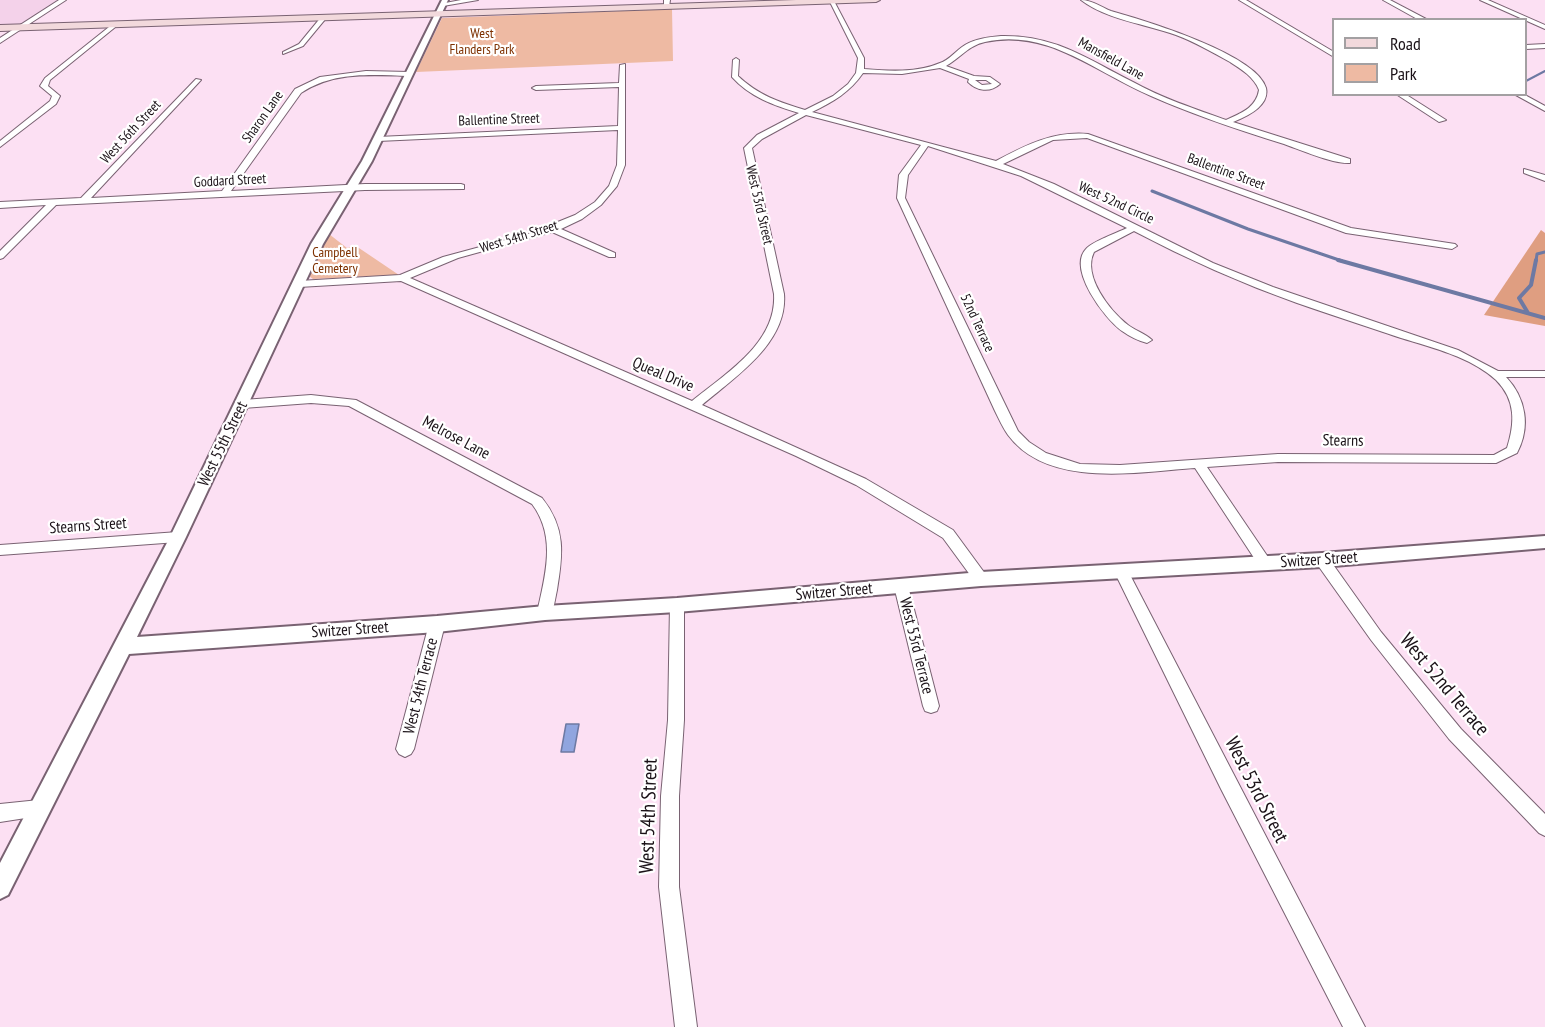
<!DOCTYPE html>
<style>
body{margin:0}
#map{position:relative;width:1545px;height:1027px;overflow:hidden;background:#fce0f3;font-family:"PT Sans Narrow",sans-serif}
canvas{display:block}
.legend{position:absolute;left:1332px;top:18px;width:195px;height:78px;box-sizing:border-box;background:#fff;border:2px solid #a3a0a2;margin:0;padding:8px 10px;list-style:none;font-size:18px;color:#1a1117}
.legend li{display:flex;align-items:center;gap:12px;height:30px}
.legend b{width:30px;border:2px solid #a3a0a2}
</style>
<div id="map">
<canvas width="1545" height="1027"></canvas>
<ul class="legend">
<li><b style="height:8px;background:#f2d9dc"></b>Road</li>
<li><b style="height:16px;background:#eebaa3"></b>Park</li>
</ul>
</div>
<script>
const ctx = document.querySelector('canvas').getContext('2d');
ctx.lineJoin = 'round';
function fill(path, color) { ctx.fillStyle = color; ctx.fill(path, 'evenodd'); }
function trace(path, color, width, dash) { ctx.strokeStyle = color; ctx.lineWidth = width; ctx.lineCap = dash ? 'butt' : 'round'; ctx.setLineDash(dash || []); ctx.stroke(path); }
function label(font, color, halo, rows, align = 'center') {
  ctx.font = font + ' "PT Sans Narrow",sans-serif'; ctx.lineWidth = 4.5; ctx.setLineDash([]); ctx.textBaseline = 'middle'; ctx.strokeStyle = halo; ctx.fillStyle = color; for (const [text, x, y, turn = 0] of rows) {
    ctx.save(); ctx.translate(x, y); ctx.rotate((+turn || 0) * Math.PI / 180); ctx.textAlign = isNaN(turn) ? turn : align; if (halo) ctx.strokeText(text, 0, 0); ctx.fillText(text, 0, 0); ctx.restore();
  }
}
fill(new Path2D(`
 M0,0H57L21,24L0,26Z`), '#f4d2ea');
fill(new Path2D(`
 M672,9L673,61L416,72L442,18Z
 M329,234L347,248L356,246L399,275L313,279L309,276Z`), '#eebaa3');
fill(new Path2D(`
 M1541,230L1545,233V326L1484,315Z`), '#df9e81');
const water = new Path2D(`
 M566,724H579L574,752H561Z`);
fill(water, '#90a5df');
trace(water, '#6d79a3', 1.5);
trace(new Path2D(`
 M1526,81L1545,71`), '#6d79a3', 2);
trace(new Path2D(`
 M1152,191L1248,229L1342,261
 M1536,261L1537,254L1545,252`), '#6d79a3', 3);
trace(new Path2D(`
 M1338,260L1545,318
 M1528,313L1519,298L1531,285L1536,260`), '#6d79a3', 4);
const minor = new Path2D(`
 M59,0H66L0,43V38Z
 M461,0H478L443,6L440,4Z
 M664,0H670L669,7L664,6Z
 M829,0L834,1L864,58V69C888,71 917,73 940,63C949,60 955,52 962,47C973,39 988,37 1001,36C1056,35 1087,59 1133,82C1162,98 1195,109 1226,120C1241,113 1256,108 1259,90C1254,77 1241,69 1230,62C1212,52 1195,42 1176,35C1146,24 1107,20 1081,0C1092,0 1101,7 1111,11C1143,20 1257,54 1266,88C1270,106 1246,117 1233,122L1350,159V163C1333,164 1301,150 1284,144C1239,130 1194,115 1151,96C1096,73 1048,28 985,42C969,45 960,58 946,66L974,76L990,77L1000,84C990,93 977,91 968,82L969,79L940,68L902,74L863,73C850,92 833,102 812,112L996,161C1026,145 1053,131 1088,134L1351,228L1455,244L1457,246L1452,249L1346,233L1087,138L1053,140L1003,164L1054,184L1213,263L1273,287L1458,350L1498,371H1545V377H1506C1526,398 1531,427 1517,453L1496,463L1278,462L1207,467L1272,563L1270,567H1260L1195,468C1138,472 1048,489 1008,435C1003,428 999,419 995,411L897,198L899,175L921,145L806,115L762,139L752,148L784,294C788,343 735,377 702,405L866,479L953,530L986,575L988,579L986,583H976L943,538L856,485L796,456L401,281L299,287L294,284L299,281L400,275L443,257L528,234L575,215L595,202L609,186L617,165L618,130L378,141L374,139L378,137L618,126L619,87L536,90L532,88L536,86L619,83L620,65L625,64V165L617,186L601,205L582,219L561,229L615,253V257H609L552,232L458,258L410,278L692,401C725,374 777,343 774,294L744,148L757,135L799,113C773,105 750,97 732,77L733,60L736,58L739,60L738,76C758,95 779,102 805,110L833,96L848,84L856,73L858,58ZM975,80H986L992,84L982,85ZM928,146L1021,176L1127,228C1117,233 1093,241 1086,249C1067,269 1105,319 1122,331C1129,336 1139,341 1147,343L1152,340C1146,334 1136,331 1128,325C1110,311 1082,276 1094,252L1134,231C1187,259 1241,283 1297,303C1331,315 1366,326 1401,338C1433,348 1471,357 1496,380C1516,400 1515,423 1507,448L1494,455L1278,454L1120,465L1080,464L1046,453L1029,442L1018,431L905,198L908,175Z
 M1239,0H1246L1334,52V57Z
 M1383,0H1390L1428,20H1419Z
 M1480,0H1488L1545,25V29Z
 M322,16L327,17L303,46L283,54V52L299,44Z
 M114,23L119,24L50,80L48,86L60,96L56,104L0,147V141L50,101L52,96L40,86L45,78Z
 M1545,44V48L1526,49V45Z
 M366,71L409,72L412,74L409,76C371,75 334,71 301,93L231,191L365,184H461L464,185V189L365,190L56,205L3,258L0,259V251L46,205L0,208V202L81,198L196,79L201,80L91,198L222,191L295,89L320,77Z
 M1396,94H1405L1446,120L1439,122Z
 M1514,94H1523L1545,106V111Z
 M1524,169L1545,175V181L1524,173Z
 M311,395L356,400L542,498C566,528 563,554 557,590C555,599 554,609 550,617L545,619L540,617L537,613C545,576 557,537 532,504L349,406L311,403L243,408L237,404L243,400Z
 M178,532L183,533L185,537L183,541L178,542L0,555V545Z
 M1322,555L1327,556L1381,632L1461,729L1545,814V836L1539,833L1449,739L1371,640L1317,564L1315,560L1317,556Z
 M1121,565L1126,567L1128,571L1365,1027H1343L1221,789L1114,571L1116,567Z
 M901,580L906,582L908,586L939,706L937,711L931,713L925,711L923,706L894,586L896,582Z
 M677,599L682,601L684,605V720L679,796V887L697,1027H675L659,887L661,796L668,720L670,605L672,601Z
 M437,618L442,620L445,624L414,749L411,754L405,757L399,754L396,749L429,624L432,620Z
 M39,800L45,803L48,809L45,815L0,822V804Z`);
const tertiary = new Path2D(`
 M442,0H448L372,161L323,244L186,537L137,637L437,616L545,606L677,598L981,572L1322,553L1545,536V548L1322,567L981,586L677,612L545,620L437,632L129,654L8,895L0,899V863L170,537L311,244L362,161Z`);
const secondary = new Path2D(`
 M796,0H880L876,2L0,31V25Z`);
trace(minor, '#796272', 2);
trace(tertiary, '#796272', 4);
trace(secondary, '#796272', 2);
fill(minor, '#fff');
fill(tertiary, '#fff');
fill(secondary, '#f2d9dc');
label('14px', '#7e3101', '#fff', [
 ["West",482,34],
 ["Flanders Park",482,50],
 ["Campbell",335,253],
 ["Cemetery",335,269]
]);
label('14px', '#1a1117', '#fff', [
 ["Mansfield Lane",1111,59,29],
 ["Sharon Lane",263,117,-55],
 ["Ballentine Street",499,120,-2],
 ["West 56th Street",131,132,-47],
 ["Ballentine Street",1226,172,20],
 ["Goddard Street",230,181,-3],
 ["West 52nd Circle",1116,203,25],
 ["West 53rd Street",759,205,77],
 ["West 54th Street",519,237,-17],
 ["52nd Terrace",977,323,65]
]);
label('16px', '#1a1117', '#fff', [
 ["Queal Drive",663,375,23],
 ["Melrose Lane",456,438,28],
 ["Stearns",1343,441,1],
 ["West 55th Street",223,444,-64],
 ["Stearns Street",88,526,-4],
 ["Switzer Street",1319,560,-4],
 ["Switzer Street",834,592,-5],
 ["Switzer Street",350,630,-4],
 ["West 53rd Terrace",916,646,76],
 ["West 54th Terrace",421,686,-76]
]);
label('20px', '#1a1117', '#fff', [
 ["West 52nd Terrace",1444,685,50],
 ["West 53rd Street",1256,790,63],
 ["West 54th Street",649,816,-88]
]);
</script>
